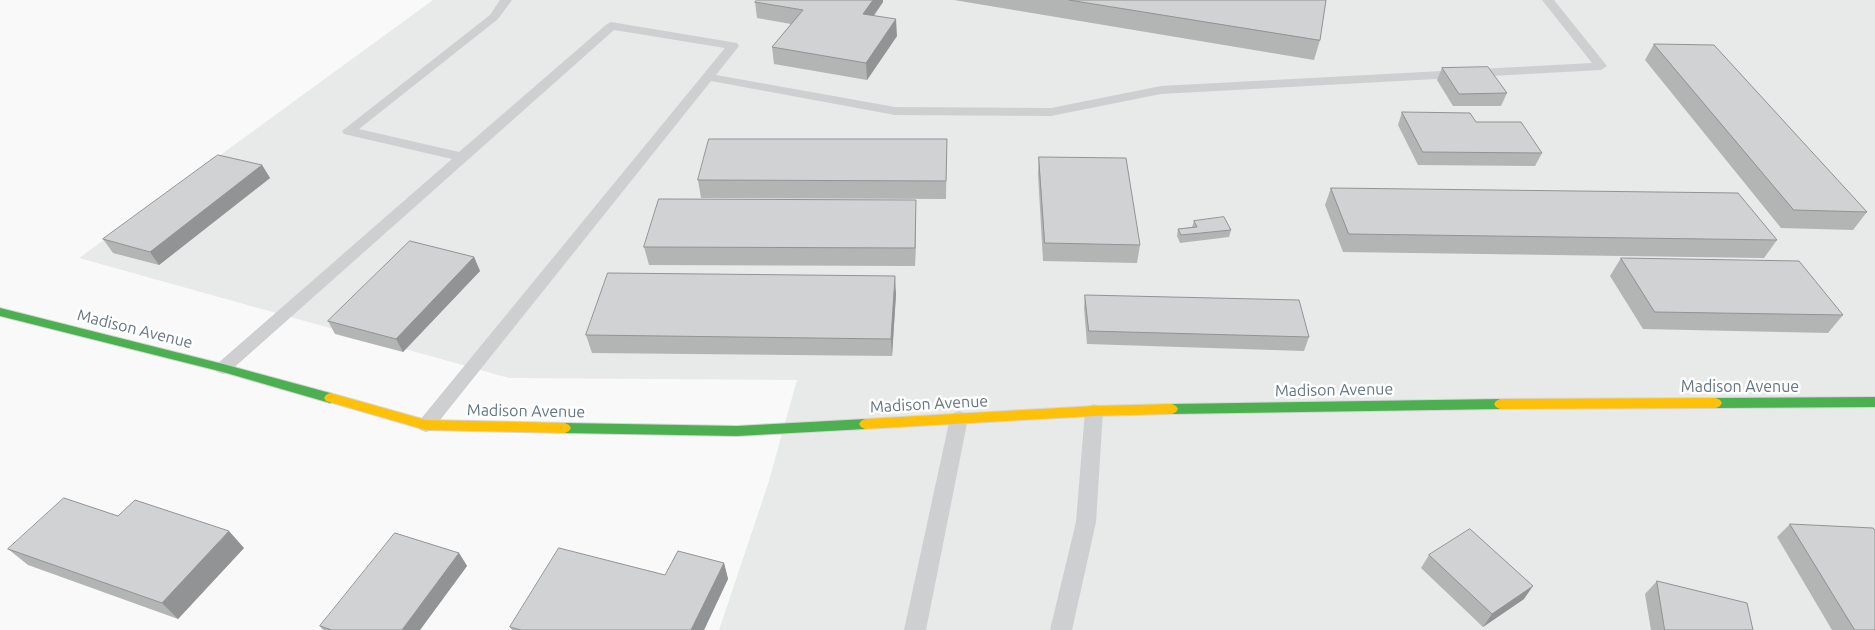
<!DOCTYPE html>
<style>
body{margin:0}
canvas{display:block;background:#f9f9f9}
</style>
<canvas width="1875" height="630"></canvas>
<script>
const ctx = document.querySelector('canvas').getContext('2d');
ctx.lineJoin = 'round';
function fill(path, color) { ctx.fillStyle = color; ctx.fill(path, 'evenodd'); }
function trace(path, color, width, dash) { ctx.strokeStyle = color; ctx.lineWidth = width; ctx.lineCap = dash ? 'butt' : 'round'; ctx.setLineDash(dash || []); ctx.stroke(path); }
function label(font, color, halo, rows, align = 'center') {
  ctx.font = font + ' Ubuntu,sans-serif'; ctx.lineWidth = 5; ctx.setLineDash([]); ctx.textBaseline = 'middle'; ctx.strokeStyle = halo; ctx.fillStyle = color; for (const [text, x, y, turn = 0] of rows) {
    ctx.save(); ctx.translate(x, y); ctx.rotate((+turn || 0) * Math.PI / 180); ctx.textAlign = isNaN(turn) ? turn : align; if (halo) ctx.strokeText(text, 0, 0); ctx.fillText(text, 0, 0); ctx.restore();
  }
}
fill(new Path2D(`
 M433,0H1875V630H719L768,484L797,380L509,378L79,258Z`), '#e8e9e9');
const fast = new Path2D(`
 M0,308L223,364L330,393L334,395L336,398L334,401L330,403L223,372L0,316Z
 M1875,397V407L1716,408L1712,406L1710,403L1712,400L1716,398Z
 M1500,399L1504,401L1506,404L1504,407L1500,409L1172,414L1168,412L1166,409L1168,406L1172,404Z
 M865,419L869,421L871,424L869,427L865,429L737,436L565,433L561,431L559,428L561,425L565,423L737,426Z`);
const slow = new Path2D(`
 M330,393L426,420L565,423L569,425L571,428L569,431L565,433L426,430L326,401L324,398L326,395Z
 M1716,398L1720,400L1722,403L1720,406L1716,408L1500,409L1496,407L1494,404L1496,401L1500,399Z
 M1172,404L1176,406L1178,409L1176,412L1172,414L1094,416L865,429L861,427L859,424L861,421L865,419L1094,406Z`);
trace(fast, '#d5d6d7', 2);
trace(slow, '#d5d6d7', 2);
fill(new Path2D(`
 M500,0H512L498,19L359,129L459,152L607,24L611,22L737,43L739,46L716,75L895,107L1051,108L1161,86L1592,63L1542,0H1554L1607,66L1601,70L1161,94L1051,116L895,115L711,81L432,430L426,432L420,430L417,425L420,420L725,48L614,30L229,372L223,374L217,372L214,368L217,364L452,159L344,134L342,131L490,15Z
 M1094,404L1100,406L1103,411L1096,522L1072,630H1050L1076,522L1085,411L1088,406Z
 M959,411L965,413L968,418L926,630H904L950,418L953,413Z`), '#cecfd0');
fill(fast, '#4caf50');
fill(slow, '#ffc107');
fill(new Path2D(`
 M954,0H1326L1320,40L1314,60Z
 M755,2H883L874,16L897,36L867,80L774,64L772,47L791,24L757,18Z
 M1654,44L1867,212L1853,230L1781,228L1645,60Z
 M1442,68L1507,93L1501,106H1453L1437,80Z
 M1402,112L1476,122L1542,153L1535,166L1418,165L1398,125Z
 M947,139L946,199L701,198L698,180Z
 M1039,157L1140,245L1137,263L1043,261L1038,174Z
 M262,165L270,178L159,265L113,253L103,239Z
 M1331,188L1777,240L1764,258L1343,252L1325,205Z
 M916,218L915,266L649,265L644,247Z
 M1194,221L1231,230L1229,237L1180,243L1177,236L1178,229L1192,227Z
 M474,257L480,271L403,352L335,334L328,321Z
 M1621,258L1843,315L1828,333L1643,329L1610,276Z
 M896,294L892,356L592,353L586,335Z
 M1085,295L1309,337L1304,351L1087,344L1084,308Z
 M118,516L244,548L178,619L28,565L8,549Z
 M1790,524L1875,630H1832L1777,537Z
 M459,553L467,566L420,630H323L320,626Z
 M1429,555L1524,599L1483,627L1421,568Z
 M724,563L728,579L704,630H512L510,627L665,575Z
 M1657,581L1753,630H1651L1645,594Z`), '#b3b5b5');
fill(new Path2D(`
 M873,0H883V2L863,30V14Z
 M896,19L897,36L867,80L866,63Z
 M262,165L270,178L159,265L150,252Z
 M916,200V218L915,266V248Z
 M474,257L480,271L403,352L396,339Z
 M895,276L896,294L892,356L891,339Z
 M229,531L244,548L178,619L162,603Z
 M459,553L467,566L420,630H402Z
 M724,563L728,579L704,630H691Z
 M1533,586L1524,599L1483,627L1492,614Z`), '#929394');
const building = new Path2D(`
 M757,0H873L863,14L896,19L866,63L772,47L803,10L755,2Z
 M1069,0H1326L1320,40Z
 M1654,44L1714,45L1867,212L1794,210Z
 M1488,67L1507,93L1459,94L1442,68Z
 M1402,112L1470,113L1476,122H1521L1542,153L1423,152Z
 M709,139H947L946,181L698,180Z
 M218,155L262,165L150,252L103,239Z
 M1039,157L1126,158L1140,245L1045,243Z
 M1331,188L1738,193L1777,240L1349,234Z
 M659,199L916,200L915,248L644,247Z
 M1224,217L1231,230L1181,235L1178,229L1197,227L1194,221Z
 M410,241L474,257L396,339L328,321Z
 M1621,258L1799,261L1843,315L1655,312Z
 M608,273L895,276L891,339L586,335Z
 M1085,295L1299,300L1309,337L1089,331Z
 M64,498L118,516L135,500L229,531L162,603L8,549Z
 M1790,524L1873,528L1875,530V630H1855Z
 M1470,529L1533,586L1492,614L1429,555Z
 M395,533L459,553L402,630H332L320,626Z
 M559,548L665,575L678,551L724,563L691,630H521L510,627Z
 M1657,581L1747,603L1753,630H1665Z`);
fill(building, '#d0d2d3');
trace(building, '#929394', 1);
label('16px', '#657683', '#fff', [
 ["Madison Avenue",135,329,14],
 ["Madison Avenue",1740,387],
 ["Madison Avenue",1334,390,-1],
 ["Madison Avenue",929,404,-3],
 ["Madison Avenue",526,411,1]
]);
</script>
